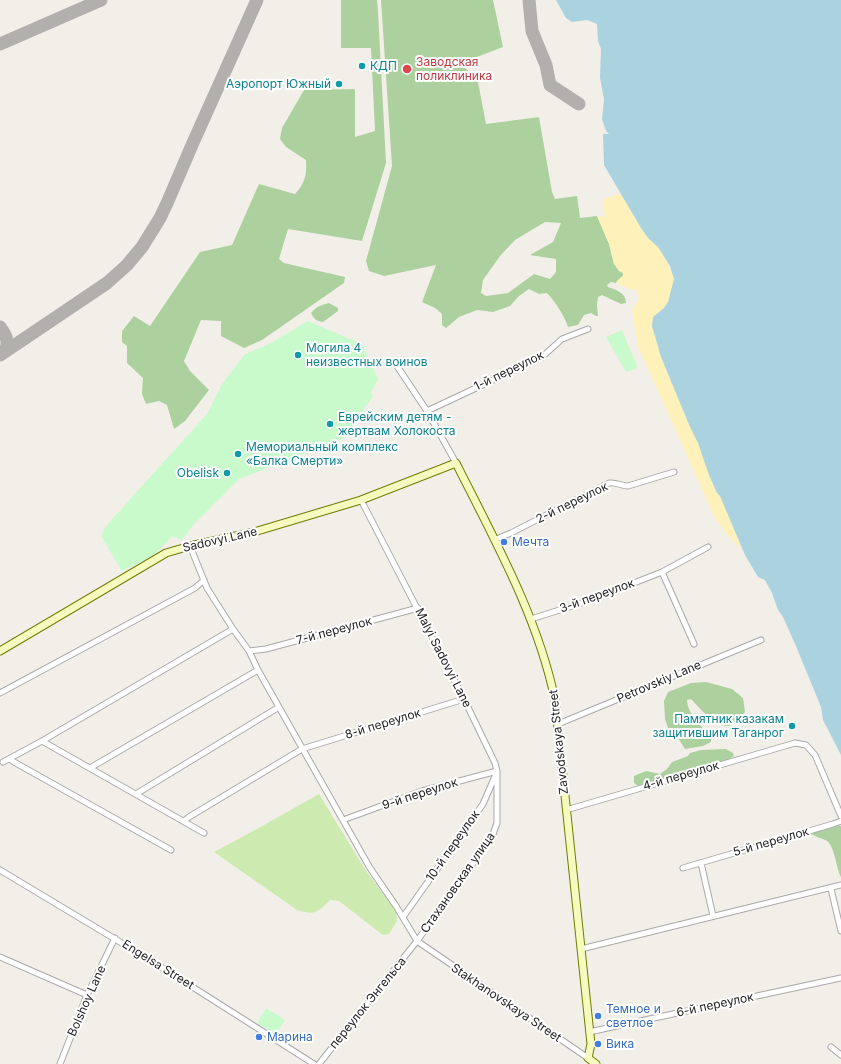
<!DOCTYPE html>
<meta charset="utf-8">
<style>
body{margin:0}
canvas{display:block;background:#f2efe9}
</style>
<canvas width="841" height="1064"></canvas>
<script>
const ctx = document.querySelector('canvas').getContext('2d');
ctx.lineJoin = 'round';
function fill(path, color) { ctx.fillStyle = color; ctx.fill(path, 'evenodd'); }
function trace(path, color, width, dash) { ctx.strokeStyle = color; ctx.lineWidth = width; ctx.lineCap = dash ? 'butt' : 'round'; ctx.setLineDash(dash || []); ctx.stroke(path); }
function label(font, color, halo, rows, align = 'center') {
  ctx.font = font + ' Inter,sans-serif'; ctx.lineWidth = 4; ctx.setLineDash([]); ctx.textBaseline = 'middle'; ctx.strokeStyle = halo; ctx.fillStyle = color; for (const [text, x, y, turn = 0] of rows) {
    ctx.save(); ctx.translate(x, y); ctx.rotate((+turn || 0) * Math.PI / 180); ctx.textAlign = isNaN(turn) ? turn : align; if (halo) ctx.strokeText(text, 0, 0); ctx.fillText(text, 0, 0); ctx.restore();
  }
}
fill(new Path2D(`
 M319,794L366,871L396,911L397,921L389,934L383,935L339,901L330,900C318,912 315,916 297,910L214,852L255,830Z`), '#cdebb0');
fill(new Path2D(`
 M341,0H377L378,11L386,163L362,241L288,229L279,259L284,263L345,277L344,283L262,340L244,348L221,336V321L201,320L184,361L190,371L209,390L185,421L174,429L167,405L159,401L146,404L142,394L143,378L127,363V346L122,342V331L134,316L150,326L200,252L232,245L259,184L295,194C305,183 307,175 306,160L286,147L280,139L282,128L304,90L355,89V137L375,131L371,48H341Z
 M381,0H493L503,47L461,63L478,82L486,124L539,117L552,192L555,199L577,196L580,218L597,216L609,244L614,264L623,273V276L618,280L616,283L611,282L607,285L608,287C617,290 626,293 626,303L621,304L602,295L598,297L597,305L598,316H596L591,313L584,315L578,325L568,327C564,315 556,303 547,293L539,294L529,289L519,296L510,306L493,312L477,310L459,317L446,328L442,325V314L435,308L422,302L436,265L384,276L369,271L366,261L392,166ZM545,222L561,223L553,242L530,255L556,259V272L550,279L534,274L508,293L486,296L481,293L483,280L500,256L515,240Z
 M329,303L338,308V311L323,322C316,321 314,319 311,313C317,306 321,305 329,303Z
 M706,682L732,689L743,698L745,712C741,716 737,723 732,725C718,731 699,707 691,699L687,700C688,715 701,726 711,736V742L703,746L685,749L678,738L668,728L665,719L664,701L668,692L691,683Z
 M726,749L733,753L734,756L726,761L638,786L634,783V776L646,771L660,774L667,769L672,762L688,756L690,753L701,750Z
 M833,824L841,826V877C836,868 835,847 827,841C822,838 815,837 810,833Z`), '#add19e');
fill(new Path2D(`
 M621,194L641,228L648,238L658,247L667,262L674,279L668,302L664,308L658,312L652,326L661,357L690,427L698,443L709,475L717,493L720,496L742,549L727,535L715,518L638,346L632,311L639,299L638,291L627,288L616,283L618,280L623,276V273L619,271L614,264L609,244L597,216L605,217L603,207L605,198Z`), '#fff1ba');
fill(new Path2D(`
 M308,321L362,344L378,379L371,393L373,396L344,438L239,479L193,525L182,540L172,536L155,555L122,571L101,536L106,526L207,414L222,384L245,354L267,345Z
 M622,330L638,368L626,372L606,337Z
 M266,1008L285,1020L276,1034L257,1023Z`), '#c8facc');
fill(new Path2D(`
 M556,0H841V755L823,720L821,707L796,646L783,617L778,610L772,593L765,580L758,577L745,555L720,496L717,493L709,475L698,443L690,427L661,357L652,326L653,317L664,308L668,302L674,279L670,266L658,247L648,238L641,228L604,165L603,134H609L606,131L602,119L604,99L600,78L601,49L598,41L597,24L587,20L572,22L566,18Z`), '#aad3df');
trace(new Path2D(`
 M529,0L532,31L546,65L550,85L579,104
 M0,44L101,0
 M0,327C6,335 11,344 3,353
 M0,355L107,283L127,265L142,247L160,218L168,201L192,145L257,0`), '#b1b0ac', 13);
const street = new Path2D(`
 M397,366L427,411L456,463
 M427,411L542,357L562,339L588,329
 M494,540L511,533L609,483C616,482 622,486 628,486L674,472
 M190,546L207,588L233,629L249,651L258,670L370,868L396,906L417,941L588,1058
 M662,572L694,644
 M531,619L588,601L662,572L708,547
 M249,651L266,649L418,608
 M0,693L195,588L204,580
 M558,724L761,640
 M42,741L204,833
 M10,759L14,762L171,850
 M3,762L42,741L233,629
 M90,768L258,670
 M136,794L279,707
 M566,810L795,743L806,745L815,755L841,816
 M343,820L422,791L497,771
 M184,821L189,817L302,749L464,699
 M701,863L713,916
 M683,868L833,824L841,821
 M0,870L150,960L314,1064
 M831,889L841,931
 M403,917L483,804L496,774
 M581,949L841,885
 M0,957L87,995
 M589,1032L841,978
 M831,1047L841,1055
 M60,1064L87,995L115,938
 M319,1064L417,941L492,837L497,823V771L495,763L464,699L361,500`);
const secondary = new Path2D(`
 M0,651L166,553L190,546L254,532L361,500L456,463C494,539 538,617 555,700L591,1044L588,1058L596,1064`);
trace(street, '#a9a9a9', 7);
trace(secondary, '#707d05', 9);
trace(street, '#fff', 5);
trace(secondary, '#f7fabf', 7);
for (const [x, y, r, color] of [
 [362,66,4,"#0f9aa8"],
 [407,69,5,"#e0444e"],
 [339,84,4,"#0f9aa8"],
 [298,355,4,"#0f9aa8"],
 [330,424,4,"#0f9aa8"],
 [238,454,4,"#0f9aa8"],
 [227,473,4,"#0f9aa8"],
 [504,542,4,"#3f7fe0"],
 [792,726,4,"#0f9aa8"],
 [598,1016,4,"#3f7fe0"],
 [259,1037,4,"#3f7fe0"],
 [598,1044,4,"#3f7fe0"]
]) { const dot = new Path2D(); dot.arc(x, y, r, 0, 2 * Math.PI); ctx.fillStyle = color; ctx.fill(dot); trace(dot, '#fff', 1.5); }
label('12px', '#be3a42', '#fff', [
 ["Заводская",416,62],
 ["поликлиника",416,76]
], 'left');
label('12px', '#0d838f', '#fff', [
 ["КДП",370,66],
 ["Аэропорт Южный",331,84,"right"],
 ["Могила 4",306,348],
 ["неизвестных воинов",306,362],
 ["Еврейским детям -",338,417],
 ["жертвам Холокоста",338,431],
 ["Мемориальный комплекс",246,447],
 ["«Балка Смерти»",246,461],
 ["Obelisk",219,473,"right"],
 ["Памятник казакам",784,719,"right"],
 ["защитившим Таганрог",784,733,"right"]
], 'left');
label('12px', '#222', '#fff', [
 ["1-й переулок",509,371,-26],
 ["2-й переулок",572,503,-26],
 ["Sadovyi Lane",220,540,-13],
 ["3-й переулок",597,596,-20],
 ["7-й переулок",334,631,-15],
 ["Malyi Sadovyi Lane",443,658,63],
 ["Petrovskiy Lane",659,682,-23],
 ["8-й переулок",383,724,-17],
 ["Zavodskaya Street",559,742,-96],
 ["4-й переулок",681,776,-16],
 ["9-й переулок",420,794,-18],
 ["5-й переулок",771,842,-16],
 ["10-й переулок",453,846,-55],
 ["Стахановская улица",458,883,-55],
 ["Engelsa Street",158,965,32],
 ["Bolshoy Lane",87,1001,-66],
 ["переулок Энгельса",368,1003,-51],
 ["Stakhanovskaya Street",506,1003,34],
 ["6-й переулок",715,1005,-12]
]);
label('12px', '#366cbe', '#fff', [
 ["Мечта",512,542],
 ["Темное и",606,1009],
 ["светлое",606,1023],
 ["Марина",267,1037],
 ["Вика",606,1044]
], 'left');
</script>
